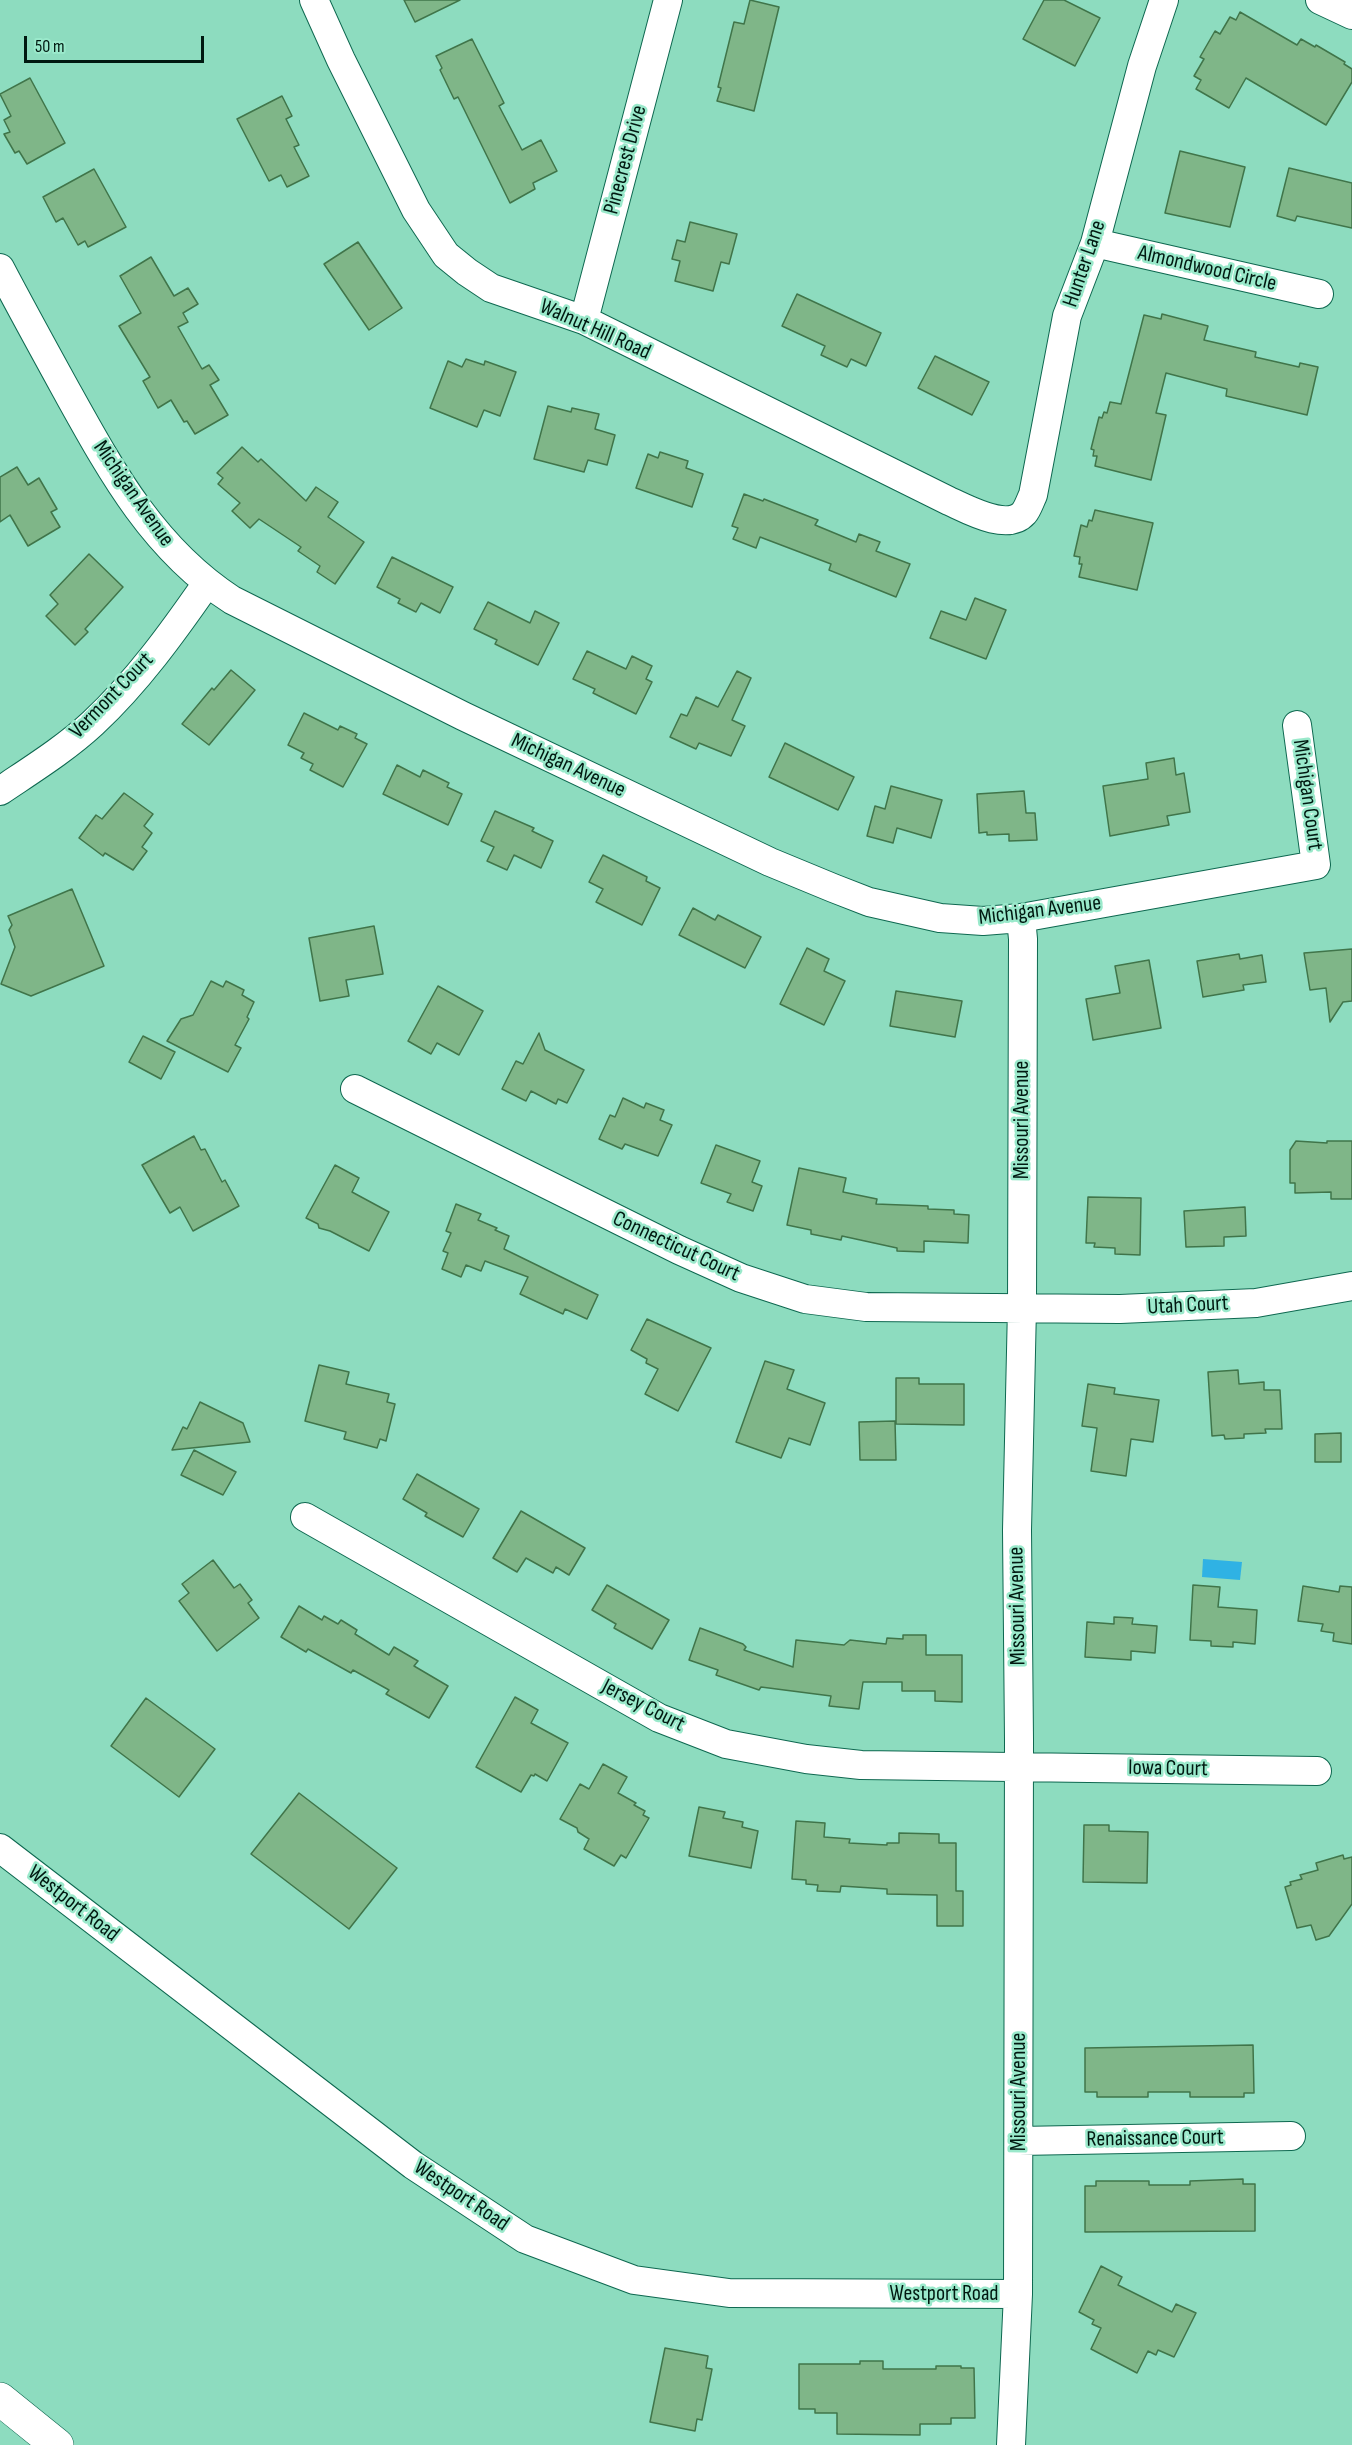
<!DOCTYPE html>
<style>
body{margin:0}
#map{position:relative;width:1352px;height:2445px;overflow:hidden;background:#8ddcbf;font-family:"Sofia Sans Condensed",sans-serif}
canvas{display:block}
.scale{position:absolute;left:24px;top:36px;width:180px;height:27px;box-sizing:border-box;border:3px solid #011911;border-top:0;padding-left:8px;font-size:18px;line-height:21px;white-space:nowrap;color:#011911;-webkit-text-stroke:4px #9ae9cb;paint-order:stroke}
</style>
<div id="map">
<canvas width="1352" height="2445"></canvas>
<div class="scale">50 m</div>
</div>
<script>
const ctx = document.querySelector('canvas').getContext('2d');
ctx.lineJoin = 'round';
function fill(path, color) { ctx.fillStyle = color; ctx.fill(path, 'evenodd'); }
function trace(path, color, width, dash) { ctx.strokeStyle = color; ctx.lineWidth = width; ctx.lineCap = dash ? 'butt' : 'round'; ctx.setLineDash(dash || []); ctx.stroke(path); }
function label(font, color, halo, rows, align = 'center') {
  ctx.font = font + ' "Sofia Sans Condensed",sans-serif'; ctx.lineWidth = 5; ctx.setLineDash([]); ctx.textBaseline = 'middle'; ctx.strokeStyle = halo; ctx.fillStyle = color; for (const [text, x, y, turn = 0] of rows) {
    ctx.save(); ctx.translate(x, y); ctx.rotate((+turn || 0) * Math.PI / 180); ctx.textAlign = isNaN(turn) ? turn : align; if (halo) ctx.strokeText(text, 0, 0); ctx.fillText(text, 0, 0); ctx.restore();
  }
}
fill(new Path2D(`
 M1203,1559L1242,1562L1240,1580L1202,1577Z`), '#2fb2e4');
const building = new Path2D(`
 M404,0H460L415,22Z
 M750,0L779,7L754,111L717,101L721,88L718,87L734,22L744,24Z
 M1044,0H1064L1100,18L1075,66L1023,39Z
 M1240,12L1297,45L1301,39L1315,47L1316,45L1345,62L1344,64L1352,69V82L1326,125L1246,78L1229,108L1196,89L1201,80L1194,76L1204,59L1200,57L1215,31L1220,34L1230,17L1236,20Z
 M472,39L504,103L499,106L522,150L541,140L557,171L533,183L535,189L510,203L458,97L454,99L440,70L442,68L436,56Z
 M30,78L65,143L27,164L19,151L15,153L4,134L10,132L4,120L11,116L0,94Z
 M282,96L292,116L286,119L299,145L294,147L309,176L287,187L281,175L269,181L237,119Z
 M1180,151L1245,167L1230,227L1165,213Z
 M1289,168L1352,183V228L1297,216L1295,221L1277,216Z
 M94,169L126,227L88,247L85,241L78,245L63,218L56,222L43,197Z
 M690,222L737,234L729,264L721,262L713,291L675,281L680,261L672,259L677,240L685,242Z
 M358,242L402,308L369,330L324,264Z
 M151,257L174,296L188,288L198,304L183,313L188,322L178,327L202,369L209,365L219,380L210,385L228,415L195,434L187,421L184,422L171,400L158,408L143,381L150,377L119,326L141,313L120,276Z
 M797,294L881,333L866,366L851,359L847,367L821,355L825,346L782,326Z
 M1162,314L1208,326L1204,340L1256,352L1255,357L1299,367L1300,363L1318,367L1307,415L1226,396L1227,389L1166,373L1156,413L1166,415L1151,480L1095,466L1097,456H1093L1094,450L1091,449L1099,417L1102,418L1104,412L1107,413L1110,402L1121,404L1144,315L1161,319Z
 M935,356L989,382L972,415L918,388Z
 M466,359L484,365L485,361L516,372L500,416L484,410L477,427L430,408L448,361L462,367Z
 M548,406L571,412L572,408L599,414L595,429L615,435L607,465L588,460L584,472L534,459Z
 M242,447L258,462L261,459L306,501L316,487L338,502L328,517L364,542L335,584L317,572L320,566L298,551L301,547L259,519L250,528L232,511L240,503L218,484L223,478L217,473Z
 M660,452L688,461L686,468L703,474L692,507L636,488L648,454L658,458Z
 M17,467L28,485L39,478L57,509L51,512L60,527L28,546L10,515L0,522V477Z
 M744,494L763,501L764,499L818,520L815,525L856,542L859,534L880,542L876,551L910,564L896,597L829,570L831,564L760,537L756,548L733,539L738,528L732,526Z
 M1095,510L1153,523L1137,590L1079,577L1082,564H1079L1080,557L1074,556L1081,525L1087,527L1089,520L1092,521Z
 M89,554L123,587L85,629L88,632L75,645L46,616L58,604L50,595Z
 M392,557L453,587L440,613L421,603L416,612L398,603L400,599L377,587Z
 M975,598L1006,610L986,659L930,638L941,611L966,620Z
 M488,602L530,623L535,611L559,623L538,665L495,644L497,640L474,629Z
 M587,651L626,669L632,656L652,666L646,679L652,682L636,714L593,693L595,689L573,679Z
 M231,670L255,690L209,745L182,724L212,688L214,690Z
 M737,671L751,678L732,720L745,726L731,756L699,743L696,749L670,737L681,714L687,716L696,697L718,707Z
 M304,713L338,730L340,726L357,734L355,738L367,744L343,787L310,770L313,764L301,758L304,753L288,745Z
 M785,743L854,777L838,810L769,777Z
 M1174,758L1176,775L1184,773L1190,812L1167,816L1169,825L1110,836L1103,786L1148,779L1146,763Z
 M397,765L420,777L423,770L449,783L447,787L462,794L448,825L383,794Z
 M891,786L942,800L931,838L897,828L893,843L867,836L875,806L885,809Z
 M1024,791L1026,813H1035L1037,840L1009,841V834L987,835V832L979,833L977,794Z
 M124,793L153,814L144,826L152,833L142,847L147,851L133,870L105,853L103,856L79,838L96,815L102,819Z
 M495,811L534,828L532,831L553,841L541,868L514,855L507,870L487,861L494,847L481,841Z
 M603,855L647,877L646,881L660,888L642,925L596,902L603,889L589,882Z
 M72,889L104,966L31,996L1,984L15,947L9,930L12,925L8,916Z
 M693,908L715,920L718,915L761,937L745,968L679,935Z
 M374,926L383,974L346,980L349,996L320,1001L309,938Z
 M807,948L829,959L824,971L845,981L824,1025L780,1004Z
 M1352,949V1001L1343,1002L1330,1022L1326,988L1310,990L1304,953Z
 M1239,954L1240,959L1262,955L1266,982L1243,985L1244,990L1203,997L1197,961Z
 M1149,960L1161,1028L1093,1040L1086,999L1120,993L1115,966Z
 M211,981L223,987L226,981L244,990L242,995L254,1002L247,1017L249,1019L235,1045L241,1048L228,1072L167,1041L181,1019L193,1015Z
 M438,986L483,1011L459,1055L437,1043L431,1054L408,1041Z
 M896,991L962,1001L955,1037L890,1026Z
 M539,1033L545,1050L584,1070L567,1103L558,1099L556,1104L531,1091L526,1101L502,1089L516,1061L523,1064Z
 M143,1036L175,1052L161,1079L129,1062Z
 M623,1098L644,1108L646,1103L664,1110L660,1120L672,1125L658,1156L625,1144L622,1149L599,1139L610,1115L615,1117Z
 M194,1136L201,1150L205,1149L222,1182L225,1180L239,1206L193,1231L180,1207L170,1213L142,1165Z
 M1296,1141L1327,1143V1141H1352V1199H1331V1192L1295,1193V1183H1290V1150Z
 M716,1145L760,1161L752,1182L762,1186L753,1211L727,1202L731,1194L701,1183Z
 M335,1165L359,1178L352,1192L389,1212L369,1251L330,1231L319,1228L318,1224L306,1218Z
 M799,1168L846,1178L843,1192L877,1199L876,1204L928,1206V1209L954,1210V1214L969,1215L968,1243L924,1241V1252L897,1251V1248L842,1236L841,1240L811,1234V1230L787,1225Z
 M1088,1197L1141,1198L1140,1255L1115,1254V1248L1094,1247L1095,1243H1086Z
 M456,1204L481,1214L478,1220L497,1228L495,1230L509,1236L504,1249L598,1295L587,1319L565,1309L563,1314L520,1294L528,1277L485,1261L481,1271L466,1265L461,1277L442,1269L448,1253L443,1251L451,1233L446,1231Z
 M1245,1207L1246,1236L1224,1237V1246L1186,1247L1184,1211Z
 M647,1319L711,1348L678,1411L645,1394L658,1369L646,1363L647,1359L631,1350Z
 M765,1361L794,1370L787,1389L825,1403L810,1445L789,1438L781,1458L736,1442Z
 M319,1365L349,1372L346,1384L389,1394L387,1402L395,1404L386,1441L380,1439L377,1448L344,1439L346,1432L305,1421Z
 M1238,1370L1239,1384L1264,1382V1390H1280L1282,1429H1265L1266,1433L1244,1434V1438L1225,1439L1224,1435L1212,1436L1208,1372Z
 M896,1378H919V1384H964V1425L896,1424Z
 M1088,1384L1115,1388L1114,1394L1159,1400L1153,1442L1131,1439L1126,1476L1091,1471L1097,1428L1082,1426Z
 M200,1402L243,1423L250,1442L172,1450L183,1427L187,1429Z
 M895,1421L896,1460H860L859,1422Z
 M1341,1433V1462H1315V1434Z
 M194,1450L236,1472L223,1495L181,1475Z
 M417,1474L479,1509L463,1537L425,1516L427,1513L403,1499Z
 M521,1511L585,1548L569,1575L556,1567L553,1573L526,1558L517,1572L493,1558Z
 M213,1560L234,1588L240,1584L252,1600L248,1603L259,1618L217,1651L179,1601L189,1593L182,1584Z
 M607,1585L669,1620L652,1649L614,1628L616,1624L592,1610Z
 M1193,1585L1220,1587L1218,1607L1257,1610L1255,1644L1233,1642V1647L1211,1646V1641L1190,1640Z
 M1303,1586L1339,1592L1340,1586L1352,1587V1644L1333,1641L1334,1633L1321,1631L1323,1624L1298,1621Z
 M299,1606L322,1620L324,1616L338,1624L341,1620L357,1630L355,1634L389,1655L394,1647L418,1661L414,1666L448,1686L429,1718L386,1694L389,1690L353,1670L351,1673L308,1649L306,1652L281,1637Z
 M1114,1617L1133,1618L1132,1624L1157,1626L1155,1653L1131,1651V1660L1085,1657L1087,1622L1114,1624Z
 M700,1628L743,1644L746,1647L744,1650L793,1667L796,1640L844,1645L850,1640L886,1644L887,1638L903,1639V1635H926V1655H962V1702L935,1701V1691H902V1682H863L859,1709L829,1706L831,1696L761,1687L759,1690L716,1675L718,1670L689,1660Z
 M515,1697L538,1710L531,1723L568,1743L547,1781L535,1774L534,1776L531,1775L521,1792L476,1767Z
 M146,1698L215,1749L179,1797L111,1746Z
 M603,1764L627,1777L618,1793L636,1803L634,1805L645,1811L643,1815L649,1818L626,1858L621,1855L614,1866L584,1849L589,1839L578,1832L577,1828L560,1819L580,1784L589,1789Z
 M299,1793L397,1868L349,1929L251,1854Z
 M699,1807L725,1812L723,1818L743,1822L742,1827L758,1831L751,1868L689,1856Z
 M796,1821L825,1823L824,1837L850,1839L849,1843L887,1845V1843H899V1833L939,1834V1843H956V1891H963V1926H937V1895L887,1894V1889L841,1886L840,1892L817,1891L818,1885L806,1884V1880L792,1879Z
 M1084,1825H1109V1831L1148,1832L1147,1883L1083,1882Z
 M1343,1855L1344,1859L1352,1857V1904L1329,1936L1316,1940L1311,1925L1297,1928L1285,1887L1291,1885L1290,1882L1302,1879L1300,1875L1318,1870L1316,1863Z
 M1253,2045L1254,2093H1244V2097H1190V2092H1148V2097H1097V2092H1085V2048Z
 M1243,2179V2184H1255V2231L1085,2232V2186H1096V2181H1149V2185H1190V2181Z
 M1101,2266L1122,2277L1118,2285L1172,2312L1176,2304L1196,2313L1174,2357L1158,2350L1156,2355L1148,2351L1137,2373L1091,2349L1101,2328L1092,2324L1094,2320L1079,2312Z
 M665,2348L708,2356L706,2368L712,2369L702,2420L697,2419L695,2431L650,2422Z
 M860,2361H883V2369H936V2366H961V2368H974L975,2418H951V2424H920V2435L837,2434V2413H815V2409H799V2364H860Z`);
fill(building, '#7fb688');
trace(building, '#40754a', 1.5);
const minor = new Path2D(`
 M314,0L341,60L416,210L446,255L467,272L491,288L584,320L949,501C967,509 1007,532 1024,513C1028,508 1030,501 1033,495L1067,316L1095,243L1142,66L1164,0
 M1320,0L1352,15
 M1095,243L1319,294
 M0,268C21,308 43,348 65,388C110,469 152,548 232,600L463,716L770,862L833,888L869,902L940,918L983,921L1021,918L1316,865L1297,725
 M584,320L668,0
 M0,791C31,770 65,749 93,723C137,682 173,632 207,583
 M355,1089L679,1250L741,1278L805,1299L866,1307L1120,1309L1256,1303L1352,1286
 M305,1517L659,1718L726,1744L806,1759L861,1765L1317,1771
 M0,1848L413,2165L525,2239L634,2280L729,2293L1018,2294
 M1019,2141L1291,2136
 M1011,2445L1018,2294L1019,1740L1017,1530L1022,1307L1023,939L1021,918`);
const highway = new Path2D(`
 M0,2399L57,2445`);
trace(minor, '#0e6850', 30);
trace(highway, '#0e6850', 34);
trace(minor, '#fff', 28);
trace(highway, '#fff', 33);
label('22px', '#011911', '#9ae9cb', [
 ["Pinecrest Drive",626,160,-75],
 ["Hunter Lane",1085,264,-71],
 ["Almondwood Circle",1207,269,13],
 ["Walnut Hill Road",595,330,24],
 ["Michigan Avenue",133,494,55],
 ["Vermont Court",112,696,-46],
 ["Michigan Avenue",568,766,25],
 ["Michigan Court",1307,795,82],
 ["Michigan Avenue",1040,911,-7],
 ["Missouri Avenue",1022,1120,-90],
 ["Connecticut Court",676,1247,25],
 ["Utah Court",1188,1306,-3],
 ["Missouri Avenue",1018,1606,-91],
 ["Jersey Court",643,1706,27],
 ["Iowa Court",1168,1769,1],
 ["Westport Road",73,1904,38],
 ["Missouri Avenue",1019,2092,-90],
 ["Renaissance Court",1155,2139,-1],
 ["Westport Road",461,2196,34],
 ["Westport Road",944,2294]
]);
</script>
